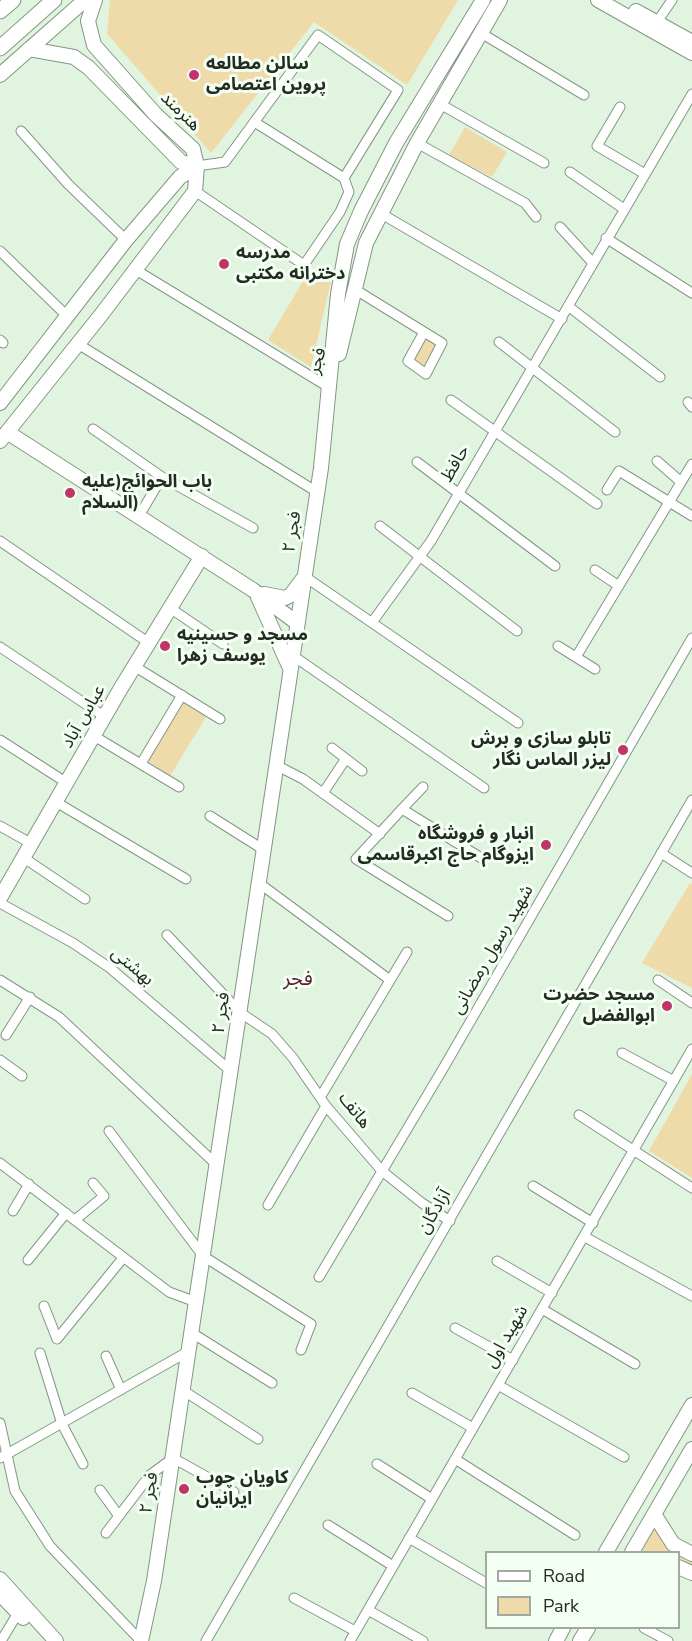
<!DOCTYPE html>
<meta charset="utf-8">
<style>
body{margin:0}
#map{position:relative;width:692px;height:1641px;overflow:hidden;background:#e1f4e0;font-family:"Nunito Sans",sans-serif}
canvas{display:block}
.legend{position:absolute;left:485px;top:1551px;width:195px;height:78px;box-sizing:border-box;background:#f3fff3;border:2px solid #a0aaa0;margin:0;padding:8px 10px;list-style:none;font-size:18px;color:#242b23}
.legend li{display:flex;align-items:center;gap:12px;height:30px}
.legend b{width:30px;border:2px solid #a0aaa0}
</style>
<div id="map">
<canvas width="692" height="1641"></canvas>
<ul class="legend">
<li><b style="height:8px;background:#fff"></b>Road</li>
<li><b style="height:16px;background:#efdaa9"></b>Park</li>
</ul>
</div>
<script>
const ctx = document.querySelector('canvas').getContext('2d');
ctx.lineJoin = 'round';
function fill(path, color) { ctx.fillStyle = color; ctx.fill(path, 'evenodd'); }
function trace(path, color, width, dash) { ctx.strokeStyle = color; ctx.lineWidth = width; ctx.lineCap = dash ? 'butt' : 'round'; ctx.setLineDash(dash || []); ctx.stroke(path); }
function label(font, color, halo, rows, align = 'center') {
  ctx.font = font + ' "Nunito Sans","Noto Sans Arabic",sans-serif'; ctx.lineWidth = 6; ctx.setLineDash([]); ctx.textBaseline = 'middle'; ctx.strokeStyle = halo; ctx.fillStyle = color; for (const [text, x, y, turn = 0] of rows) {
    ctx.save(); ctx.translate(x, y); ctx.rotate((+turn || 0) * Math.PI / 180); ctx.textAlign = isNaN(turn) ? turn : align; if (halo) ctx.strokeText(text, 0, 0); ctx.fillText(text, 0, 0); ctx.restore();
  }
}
fill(new Path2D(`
 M110,0H458L407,85L314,22L211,153L107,34Z
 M465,127L507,152L492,177L449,155Z
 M309,271L331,281L311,367L268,340Z
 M425,336L438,345L425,369L413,360Z
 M184,703L206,717L170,776L147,760Z
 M690,883L692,884V988L642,963Z
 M692,1074V1178L649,1151Z
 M656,1526L692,1558V1569L679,1562L678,1552L639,1551Z`), '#efdaa9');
const street = new Path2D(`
 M657,22L672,0
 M481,33L584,95
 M440,104L544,163
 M620,107L597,146L645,174
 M256,123L344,178
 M21,131L68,184L126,240
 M417,143L525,203L536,217
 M570,172L624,209
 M195,191L304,265L340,212L349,192L344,178L398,90L318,35L225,162L197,166
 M380,213L562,319
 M560,227L592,262
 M606,238L692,293
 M0,251L66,315
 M136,270L330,388
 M356,290L442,343L426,374L408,361L424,332
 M568,306L660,377
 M0,340L3,343
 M499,342L615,432
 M78,344L317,492
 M451,400L597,504
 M688,402L692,407
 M93,429L162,477L253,528
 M657,461L681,482
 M417,462L555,566
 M607,490L619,471L692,516
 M139,516L162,477
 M380,526L517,631
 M0,541L149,643
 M595,570L619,586
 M304,576L518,723
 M170,608L223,644
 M373,621L431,541L692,94
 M558,646L595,669
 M0,647L105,717
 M292,655L484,788
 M576,657L692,464
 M134,666L220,719
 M94,736L179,787
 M0,740L67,783
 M332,748L362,771
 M142,762L182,695
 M276,765L303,779L380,834
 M323,793L345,760
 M56,802L186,879
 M402,809L423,787
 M210,816L264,850
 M0,826L32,844
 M661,853L692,873
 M24,858L85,899
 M259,883L390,980
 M0,903L73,943L110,968L232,1072
 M448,916L356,859L402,809L483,859
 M167,935L241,1013L272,1034L293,1058L326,1106L382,1171L422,1203L450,1221
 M0,980L59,1017L218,1166
 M658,980L692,1003
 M6,1035L30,997
 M622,1053L674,1081
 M0,1060L22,1076
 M321,1096L407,952
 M579,1115L692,1188
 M109,1131L203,1256L311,1324L301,1350
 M0,1163L169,1292L196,1302
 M533,1186L593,1223
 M268,1205L326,1106
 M13,1211L29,1184
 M75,1220L104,1196L93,1183
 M585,1237L692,1296
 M28,1260L66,1213
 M497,1261L552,1293
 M319,1277L444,1067L692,638
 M44,1306L57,1339L123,1258
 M542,1309L635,1364
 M455,1328L513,1360
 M192,1333L272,1383
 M40,1353L62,1424L83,1464
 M106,1356L121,1390
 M498,1385L624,1457
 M184,1391L258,1439
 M412,1393L473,1428
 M0,1423L15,1491L50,1546L141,1641
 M0,1458L189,1351
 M455,1459L575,1535
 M377,1464L432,1499
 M100,1490L119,1516
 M328,1525L393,1566
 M106,1533L150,1475L173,1458L234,1492
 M409,1538L486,1583
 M294,1598L355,1631
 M368,1610L423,1641
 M644,1628L668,1641
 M1,1641L18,1613
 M206,1641L692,800
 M350,1641L692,1049`);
const secondary = new Path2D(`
 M598,0L692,53
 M636,11L692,42
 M29,49L74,57L89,68L181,162L197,166
 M0,75L85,0
 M339,354L366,243L417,143L500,0
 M0,403L126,240L180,177L197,166
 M7,432L253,590L297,623
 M0,441L101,315L195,191L197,166L193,149L156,115L94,45L88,21L95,0
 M264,594L285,598L291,595L302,580
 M258,597L290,668
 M0,898L121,688L202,556
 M654,1514L673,1544L692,1554
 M606,1552L692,1405
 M632,1552L692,1449
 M678,1567L692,1573
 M0,1579L56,1641
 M0,1594L23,1618
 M141,1641L154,1581L321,468L338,294L347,244L361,211L396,143L483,0
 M556,1641L563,1628
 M580,1641L588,1628`);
const primary = new Path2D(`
 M0,11L13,0
 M0,48L54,0`);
trace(street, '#849684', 11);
trace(secondary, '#849684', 16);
trace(primary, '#849684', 17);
trace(street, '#fff', 9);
trace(secondary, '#fff', 14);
trace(primary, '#fff', 15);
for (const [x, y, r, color] of [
 [194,75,6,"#c03468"],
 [224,264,6,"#c03468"],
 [70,493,6,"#c03468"],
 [165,646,6,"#c03468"],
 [623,750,6,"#c03468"],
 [546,845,6,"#c03468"],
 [667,1006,6,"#c03468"],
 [184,1489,6,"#c03468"]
]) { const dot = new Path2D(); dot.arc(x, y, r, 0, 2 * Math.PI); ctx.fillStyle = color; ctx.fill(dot); trace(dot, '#f3fff3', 2); }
label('bold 18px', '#242b23', '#f3fff3', [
 ["سالن مطالعه",206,65],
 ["پروین اعتصامی",206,86],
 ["مدرسه",236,254],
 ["دخترانه مکتبی",236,275],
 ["باب الحوائج(علیه",82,483],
 ["السلام)",82,504],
 ["مسجد و حسینیه",177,636],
 ["یوسف زهرا",177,657],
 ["تابلو سازی و برش",611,740,"right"],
 ["لیزر الماس نگار",611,761,"right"],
 ["انبار و فروشگاه",534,835,"right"],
 ["ایزوگام حاج اکبرقاسمی",534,856,"right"],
 ["مسجد حضرت",655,996,"right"],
 ["ابوالفضل",655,1017,"right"],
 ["کاویان چوب",196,1479],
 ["ایرانیان",196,1500]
], 'left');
label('18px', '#242b23', '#f3fff3', [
 ["هنرمند",180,112,44],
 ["فجر",318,361,-74],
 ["حافظ",456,464,-60],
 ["فجر ۲",293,532,-81],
 ["عباس آباد",84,717,-60],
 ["شهید رسول رمضانی",493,950,-60],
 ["بهشتی",132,967,40],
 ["فجر ۲",222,1013,-82],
 ["هاتف",354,1111,52],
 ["آزادگان",435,1212,-60],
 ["شهید اول",507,1337,-60],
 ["فجر ۲",150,1493,-81]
]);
label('20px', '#5b1830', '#f3fff3', [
 ["فجر",298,980]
]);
</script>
